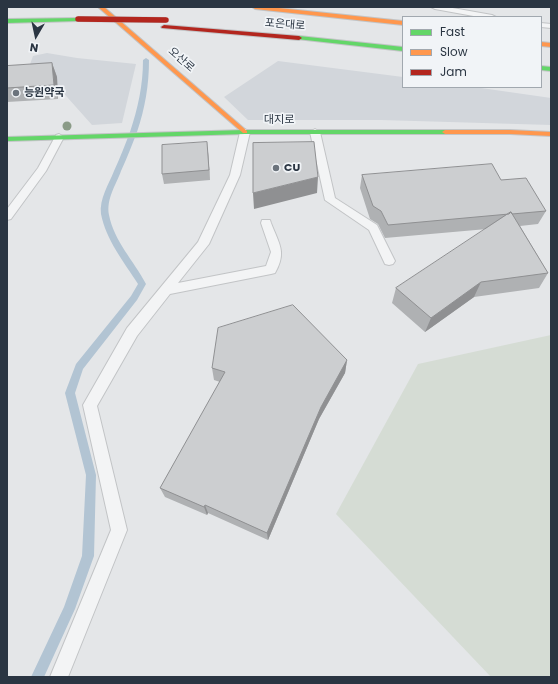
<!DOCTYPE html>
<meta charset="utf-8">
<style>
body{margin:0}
#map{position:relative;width:558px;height:684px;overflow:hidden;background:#e4e6e8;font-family:Poppins,sans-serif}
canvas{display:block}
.frame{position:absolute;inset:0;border:8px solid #2a3542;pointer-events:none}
.legend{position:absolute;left:402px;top:16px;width:140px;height:72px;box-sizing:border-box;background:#f1f4f7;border:1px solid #a1a8af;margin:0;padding:5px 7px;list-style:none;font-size:12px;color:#2a3542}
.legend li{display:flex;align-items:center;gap:8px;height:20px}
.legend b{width:20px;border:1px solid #a1a8af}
.north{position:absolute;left:16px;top:16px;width:40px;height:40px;-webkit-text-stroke:3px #f1f4f7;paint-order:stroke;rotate:189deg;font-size:11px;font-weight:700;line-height:16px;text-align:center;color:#2a3542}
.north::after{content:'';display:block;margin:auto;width:14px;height:18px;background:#2a3542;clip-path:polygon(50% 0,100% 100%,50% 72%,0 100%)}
</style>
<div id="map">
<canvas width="558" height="684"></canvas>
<div class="frame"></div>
<ul class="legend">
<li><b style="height:5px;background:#63d668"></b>Fast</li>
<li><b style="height:5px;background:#ff974d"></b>Slow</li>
<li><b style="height:5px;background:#b3261e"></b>Jam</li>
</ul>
<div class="north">N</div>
</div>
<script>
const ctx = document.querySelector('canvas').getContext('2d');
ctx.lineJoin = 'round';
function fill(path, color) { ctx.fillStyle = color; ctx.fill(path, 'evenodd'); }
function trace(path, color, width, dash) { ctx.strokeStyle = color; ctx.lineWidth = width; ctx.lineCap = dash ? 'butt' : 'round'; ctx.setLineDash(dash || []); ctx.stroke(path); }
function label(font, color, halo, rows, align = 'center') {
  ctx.font = font + ' Poppins,"Noto Sans KR",sans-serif'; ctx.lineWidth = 3.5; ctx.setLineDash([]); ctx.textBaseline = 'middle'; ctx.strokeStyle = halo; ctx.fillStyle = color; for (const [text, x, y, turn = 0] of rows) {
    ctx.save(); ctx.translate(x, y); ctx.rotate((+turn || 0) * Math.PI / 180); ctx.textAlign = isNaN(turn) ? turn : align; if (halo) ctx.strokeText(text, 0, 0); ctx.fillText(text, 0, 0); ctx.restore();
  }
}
fill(new Path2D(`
 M47,53L77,58L136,64L122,123L92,125L51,79L28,70L33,56Z
 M278,61L403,77V87H474L551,98V125L381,120H248L224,97Z`), '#d2d6db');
fill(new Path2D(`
 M551,335V677H491L336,514L418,364Z`), '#d5dcd4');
fill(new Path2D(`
 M146,58L149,60C149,85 145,108 137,132C132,145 127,158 121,171C116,185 106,199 109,215C114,241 134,261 146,284L137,300L83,369L75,393L96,475L94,556L75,609L44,677H31L64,607L82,556L86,475L65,393L76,364L131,296L138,284C124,262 106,240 101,214C99,199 109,184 114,171C120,158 125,145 130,132C138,108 143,85 143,60Z`), '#b2c4d3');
const lane = new Path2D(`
 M431,7H447L492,15L496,17H479L435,9Z
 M541,23L551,24V28L541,27Z
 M245,129L250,132L240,175L209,244L178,283L266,266L271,252L261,223L262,220H270L271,223C279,244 287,252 275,273L271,274L170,294L137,336L97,406L127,530L68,677H50L111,530L83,405L127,328L198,242L230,175L240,132Z
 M315,129L320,132L335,198L377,225L395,261L393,264L389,265L385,264L369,230L325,200L310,132Z
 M59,134L64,137L46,171L11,219L7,220V209L38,168L56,135Z`);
const fast = new Path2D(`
 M80,18L81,19L78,21L7,23V19Z
 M299,36L403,47V51L297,39L296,38Z
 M541,66L551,67V71L541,70Z
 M245,130H445L448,132L445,134H245L7,141V137Z`);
const slow = new Path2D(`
 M98,7H104L247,131V133H243Z
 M252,7H269L403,21V25L255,9Z
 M541,42L551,43V47L541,46Z
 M510,130L551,132V136L510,134H445L442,132L445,130Z`);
const jam = new Path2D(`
 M164,25L299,36L302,38L299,40L162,28L161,27Z`);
trace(lane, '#c2c4c6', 2);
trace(fast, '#c2c4c6', 2);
trace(slow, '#c2c4c6', 2);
trace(jam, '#c2c4c6', 2);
fill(lane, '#f3f4f5');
fill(fast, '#63d668');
fill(slow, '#ff974d');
fill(jam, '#b3261e');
const jamBridge = new Path2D(`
 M78,19L166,20`);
trace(jamBridge, '#b6b9bd', 6, []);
trace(jamBridge, '#b3261e', 5.5);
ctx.fillStyle = '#8a9b87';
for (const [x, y] of [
 [67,126]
]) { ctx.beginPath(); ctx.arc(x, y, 4.5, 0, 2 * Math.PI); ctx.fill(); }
fill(new Path2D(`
 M52,63L57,77L58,99L7,102V66Z
 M208,152L210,180L164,184L162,174Z
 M362,175L501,180L546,211L538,224L520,226L548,273L539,288L474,297L425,332L392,303L396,288L487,229L385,238L378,224L370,219L360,188Z
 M347,360L345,373L319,419L268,540L208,513L207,515L165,497L160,488L220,382L214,380L212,368Z`), '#afb1b3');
fill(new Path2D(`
 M52,63L57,77L58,99L54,85Z
 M207,142L208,152L210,180L209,170Z
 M318,177L317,193L254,209L253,193Z
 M481,282L474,297L425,332L431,318Z
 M347,360L345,373L319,419L268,540L267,533L321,407Z
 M205,505L208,513L207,515L204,507Z`), '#8f9092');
const building = new Path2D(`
 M52,63L54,85L7,88V66Z
 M207,142L209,170L162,174V145Z
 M314,142L318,177L253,193V143Z
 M492,164L501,180L526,178L546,211L512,214L511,212L509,214L388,225L381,211L373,206L362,175Z
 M511,212L548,273L481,282L431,318L396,288Z
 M293,305L347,360L321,407L267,533L205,505L204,507L160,488L225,372L212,368L218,328Z`);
fill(building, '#ccced0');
trace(building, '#8f9092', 1);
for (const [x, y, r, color] of [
 [16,93,4,"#6b737c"],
 [276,168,4,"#6b737c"]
]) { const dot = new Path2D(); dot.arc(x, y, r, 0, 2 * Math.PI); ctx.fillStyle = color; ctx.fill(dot); trace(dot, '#f1f4f7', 1.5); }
label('11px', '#2a3542', '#f1f4f7', [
 ["포은대로",285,25,5],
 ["오산로",181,60,41],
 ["대지로",279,120]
]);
label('bold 11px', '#2a3542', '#f1f4f7', [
 ["능원약국",24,93],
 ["CU",284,168]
], 'left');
</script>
